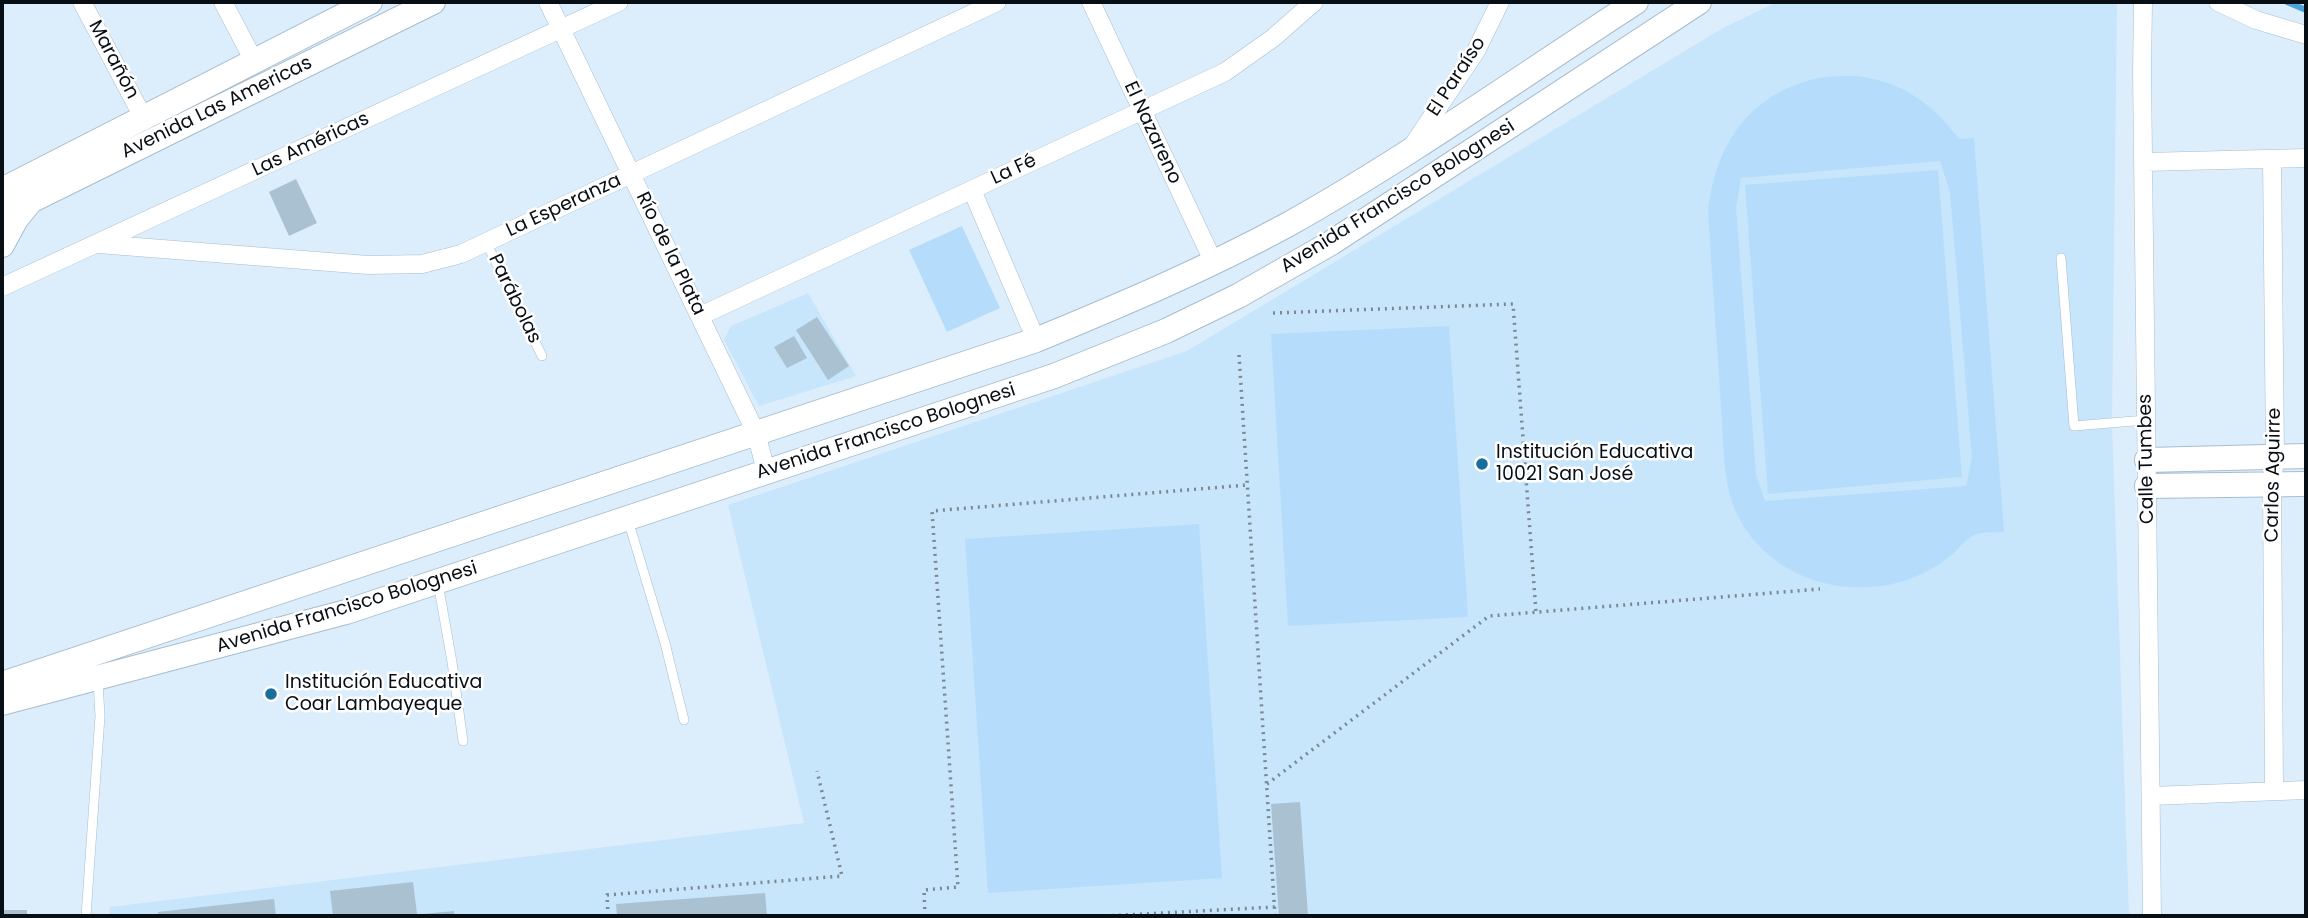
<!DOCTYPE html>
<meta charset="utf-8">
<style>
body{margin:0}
#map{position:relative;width:2308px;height:918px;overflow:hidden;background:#dceefc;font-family:Poppins,sans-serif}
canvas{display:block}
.frame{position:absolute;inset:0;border:4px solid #070e14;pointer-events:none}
</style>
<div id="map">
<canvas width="2308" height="918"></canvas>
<div class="frame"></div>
</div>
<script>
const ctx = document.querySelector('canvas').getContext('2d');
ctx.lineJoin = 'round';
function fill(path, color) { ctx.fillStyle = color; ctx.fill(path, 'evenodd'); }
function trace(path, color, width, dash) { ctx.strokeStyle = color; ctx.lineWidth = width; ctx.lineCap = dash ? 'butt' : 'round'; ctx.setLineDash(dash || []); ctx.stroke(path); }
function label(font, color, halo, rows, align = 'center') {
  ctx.font = font + ' Poppins,sans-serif'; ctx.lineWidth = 5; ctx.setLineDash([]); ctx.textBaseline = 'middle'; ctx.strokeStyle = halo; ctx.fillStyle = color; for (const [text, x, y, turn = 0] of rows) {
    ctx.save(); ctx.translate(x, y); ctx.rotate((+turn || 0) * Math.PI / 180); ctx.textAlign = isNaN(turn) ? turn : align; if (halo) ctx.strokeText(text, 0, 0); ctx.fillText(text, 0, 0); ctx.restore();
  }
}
fill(new Path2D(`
 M1777,2H2117L2112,423L2129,916H109L110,907L804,823L728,505L1187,351L1723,28Z
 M808,293L856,376L759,406L724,340L731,326Z`), '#c7e5fb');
fill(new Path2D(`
 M1857,76C1902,82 1932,103 1959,139L1974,138L2004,532C1995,533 1980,531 1972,536C1965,540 1959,548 1953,554C1927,575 1899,586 1866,587C1812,590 1759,562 1736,512C1722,481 1724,441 1721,407C1717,342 1712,277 1708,211C1715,151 1742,102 1804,82C1821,76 1840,76 1857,76ZM1940,161L1950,192L1972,458L1966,486L1765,501L1756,475L1736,208L1741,178Z
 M1938,170L1962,477L1768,494L1745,185Z
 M962,226L1000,308L947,332L909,250Z
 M1449,326L1468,617L1288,626L1271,334Z
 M1199,524L1222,878L988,893L965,539Z`), '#b5ddfb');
trace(new Path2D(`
 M2287,2L2306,10`), '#4ba4de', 6);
fill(new Path2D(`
 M296,179L317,223L289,236L269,192Z
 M817,317L849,366L828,380L796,330Z
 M794,336L807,358L787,368L774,347Z
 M1300,802L1308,916H1279L1271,804Z
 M413,882L417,914L393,916H333L330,891Z
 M765,893L767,916H617L616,904Z
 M274,899L276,916H158V912Z
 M2,910H27V916H2Z
 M454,911V916H422V914Z`), '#aac1d1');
const lane = new Path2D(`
 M486,242L542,356
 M2061,258L2074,426L2146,420
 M628,520L665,643L684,720
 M438,583L452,662L463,741
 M86,916L100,716L98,681`);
const street = new Path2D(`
 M82,2L144,119
 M223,2L254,61
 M548,2L756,433L766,471
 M1091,2L1214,263
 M2143,2L2142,72L2152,916
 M2218,2L2256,20L2306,35
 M1413,145L1476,51L1500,2
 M2272,159L2275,456L2272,484L2274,791
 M2144,162L2306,158
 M972,190L1036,340
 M98,244L368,265L422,264L461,254L997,2
 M2,287L619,2
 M700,316L1225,72L1273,38L1314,2
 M2151,796L2306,790`);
const secondary = new Path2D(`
 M2,190L370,2
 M2,215L433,2
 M2,245L16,219L30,202
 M2147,460L2306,456
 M2147,486L2306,484
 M2,684L1036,340C1121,305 1206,269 1287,225C1407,158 1520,77 1636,2
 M2,703L346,612L1054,376L1166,331L1238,296L1331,243L1699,2`);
trace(lane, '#a7bdce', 10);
trace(street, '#a7bdce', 19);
trace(secondary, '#a7bdce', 26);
trace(new Path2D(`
 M1273,313L1513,304L1536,612
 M1239,355L1275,916
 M1267,784L1489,616L1820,589
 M608,916L607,895L842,876L817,771
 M925,916L924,890L958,887L932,511L1247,485
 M1105,916L1275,907`), '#7b8893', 3.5, [2, 5]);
trace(lane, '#fff', 9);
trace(street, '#fff', 18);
trace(secondary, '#fff', 24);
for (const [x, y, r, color] of [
 [1482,464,7,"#196e9e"],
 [271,694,7,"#196e9e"]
]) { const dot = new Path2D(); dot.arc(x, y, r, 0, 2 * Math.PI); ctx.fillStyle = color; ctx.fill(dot); trace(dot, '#fff', 2.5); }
label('19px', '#070e14', '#fff', [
 ["Marañón",113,60,62],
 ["El Paraíso",1457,77,-57],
 ["Avenida Las Americas",217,108,-26],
 ["El Nazareno",1152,133,65],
 ["Las Américas",311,145,-25],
 ["La Fé",1014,170,-25],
 ["Avenida Francisco Bolognesi",1398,197,-32],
 ["La Esperanza",564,206,-25],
 ["Río de la Plata",670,254,64],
 ["Parábolas",514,299,64],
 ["Avenida Francisco Bolognesi",886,432,-18],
 ["Calle Tumbes",2147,459,-91],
 ["Carlos Aguirre",2274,475,-89],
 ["Avenida Francisco Bolognesi",347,608,-17]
]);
label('19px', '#070e14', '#fff', [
 ["Institución Educativa",1496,453],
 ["10021 San José",1496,475],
 ["Institución Educativa",285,683],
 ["Coar Lambayeque",285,705]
], 'left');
</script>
